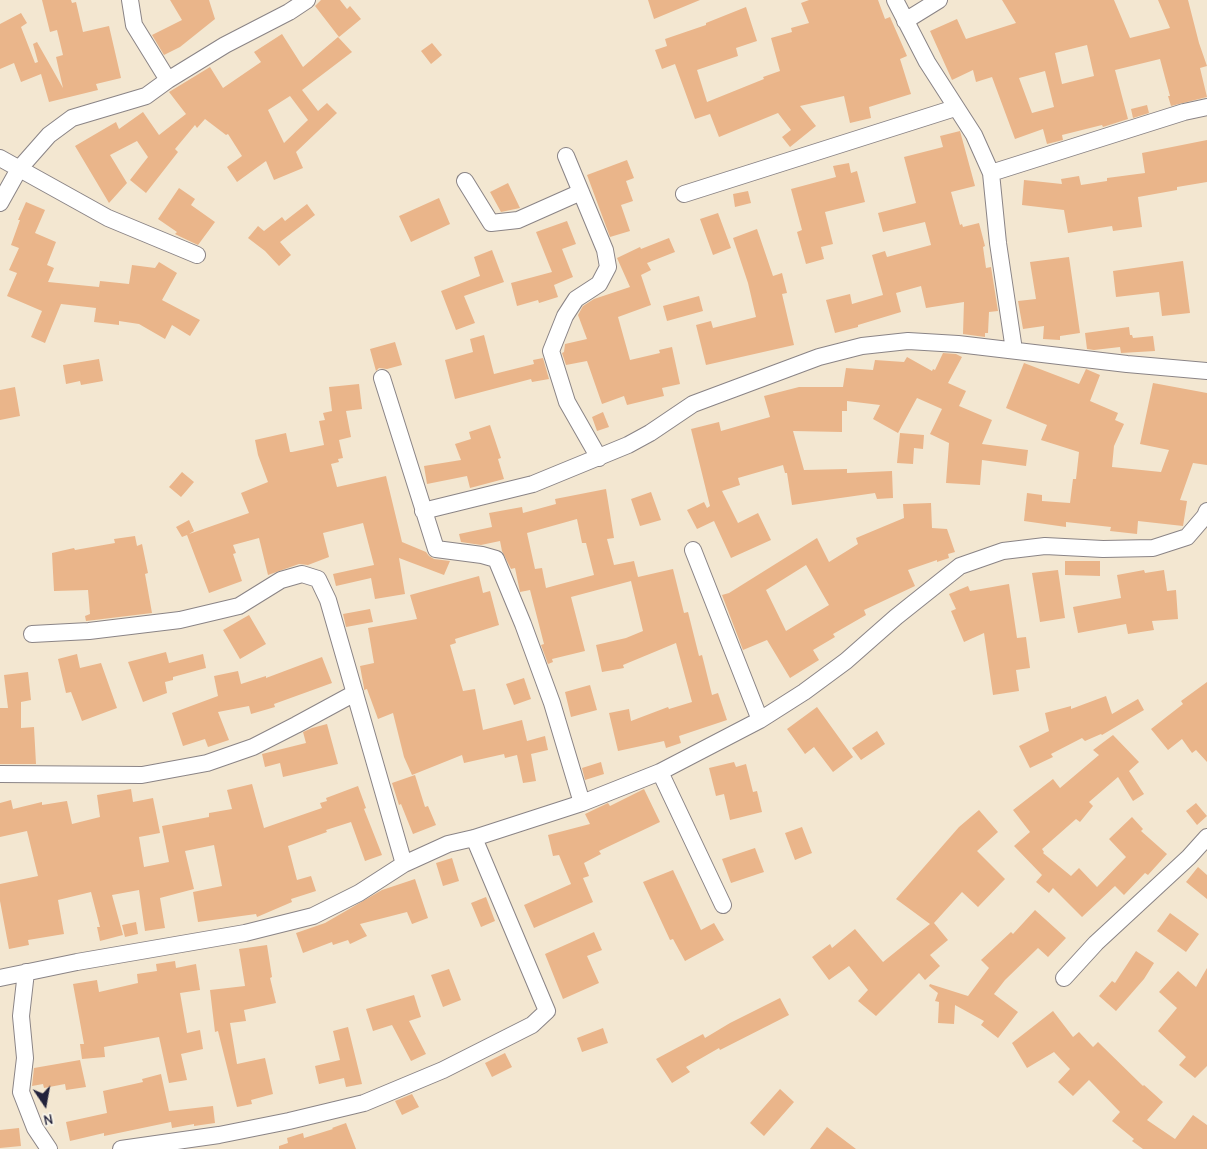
<!DOCTYPE html>
<style>
body{margin:0}
#map{position:relative;width:1207px;height:1149px;overflow:hidden;background:#f3e7d1;font-family:"Comic Neue",sans-serif}
canvas{display:block}
.north{position:absolute;left:20px;top:1079px;width:50px;height:50px;-webkit-text-stroke:4px #f7f3e8;paint-order:stroke;rotate:168deg;font-size:14px;font-weight:700;line-height:20px;text-align:center;color:#22223b}
.north::after{content:'';display:block;margin:auto;width:18px;height:22px;background:#22223b;clip-path:polygon(50% 0,100% 100%,50% 72%,0 100%)}
</style>
<div id="map">
<canvas width="1207" height="1149"></canvas>
<div class="north">N</div>
</div>
<script>
const ctx = document.querySelector('canvas').getContext('2d');
ctx.lineJoin = 'round';
function fill(path, color) { ctx.fillStyle = color; ctx.fill(path, 'evenodd'); }
function trace(path, color, width, dash) { ctx.strokeStyle = color; ctx.lineWidth = width; ctx.lineCap = dash ? 'butt' : 'round'; ctx.setLineDash(dash || []); ctx.stroke(path); }
fill(new Path2D(`
 M42,0H71L72,3L76,2L83,32L109,26L121,78L96,84L98,90L49,102L41,74L21,82L14,63L0,69V24L21,13L27,23L21,27L35,63L38,62L33,44L37,42L63,88L56,57L63,55L57,30L50,32Z
 M170,0H209L215,19L180,47L164,55L152,35L182,20Z
 M321,0H340L347,9L350,6L361,19L339,37L315,6Z
 M648,0H700L654,19Z
 M809,0H878L885,19L890,17L907,56L900,59L911,94L869,107L871,118L850,123L844,96L800,106L816,126L790,147L782,137L791,130L778,113L719,137L710,114L695,119L675,64L662,69L655,50L667,46L665,39L706,25V23L746,7L757,41L736,48L738,56L697,70L707,102L764,79L763,77L780,71L771,38L792,32L791,28L809,23L801,3Z
 M1002,0H1114L1130,38L1170,28L1158,0H1188L1199,43L1207,66L1200,68L1207,97L1171,106L1168,96H1170L1160,59L1115,70L1128,119L1103,127L1102,125L1062,135L1063,140L1047,144L1043,129L1015,139L992,77L976,82L973,70L952,80L930,31L957,19L966,39L1016,23ZM1087,45L1094,76L1062,84L1055,53ZM1045,71L1054,107L1032,113L1019,78Z
 M282,34L303,67L338,37L352,52L302,90L318,111L327,103L337,113L296,152L303,168L274,180L266,161L237,182L227,167L242,156L228,134L226,135L205,119L197,128L195,125L175,149L178,152L146,193L130,180L148,157L137,141L110,155L127,183L109,203L75,146L116,122L119,129L143,112L159,135L186,114L169,92L210,67L223,88L261,62L254,52ZM290,96L308,120L284,143L268,110Z
 M432,43L442,55L431,64L421,51Z
 M1147,105L1149,113L1133,118L1131,109Z
 M960,131L975,186L951,192L960,225L962,224L963,227L979,223L985,246L983,247L986,268L991,267L998,311L989,312L988,333H985V337L963,334L964,302L926,308L921,286L896,293L901,312L858,325V327L835,333L826,300L850,294L852,304L883,295L872,255L885,251L887,257L931,245L925,222L883,232L878,213L916,203L904,157L943,147L940,136Z
 M1207,140V182L1177,187V190L1138,197L1142,227L1113,231L1112,226L1068,233L1064,210L1022,205L1024,180L1062,184L1061,179L1079,176L1081,185L1107,181V178L1145,173L1142,153Z
 M627,160L634,178L626,181L633,201L621,205L630,231L610,237L587,175Z
 M849,163L851,173L857,171L865,202L825,212L833,244L821,247L824,259L806,264L797,232L802,230L791,189L836,177L833,166Z
 M508,183L520,208L501,212L490,192Z
 M179,188L195,199L191,205L215,222L198,245L181,237L175,234L177,232L158,219Z
 M748,191L751,203L735,207L733,194Z
 M439,198L450,224L411,242L399,216Z
 M26,202L45,210L35,233L56,242L47,265L54,268L48,282L99,287L100,281L129,284L132,265L155,268L159,262L177,273L162,300L200,320L190,336L172,325L165,339L139,324L119,321V325L94,322L96,308L61,304L45,343L31,337L42,311L7,296L17,273L9,270L19,248L11,245L20,220H18Z
 M307,204L315,215L280,242L291,255L279,266L265,251L248,238L258,226L264,231L282,217L285,221Z
 M718,213L731,248L713,255L700,219Z
 M567,221L576,244L562,249L573,277L554,285L558,297L539,303L538,300L517,306L511,283L552,272L536,232Z
 M757,229L773,276L782,273L787,293L782,294L794,345L706,365L696,325L711,321L713,328L756,317L748,283L733,238Z
 M669,238L675,252L647,263L651,270L641,275L651,305L618,317L630,360L660,353L659,350L672,347L680,384L662,388L664,396L627,405L624,396L602,404L587,361L566,365L562,353L564,352L565,344L587,339L578,315L583,306L594,299L630,287L617,258L640,247L641,249Z
 M492,250L504,282L464,296L475,323L456,330L441,291L480,276L474,257Z
 M1069,257L1080,333L1060,336V340L1043,339L1044,326L1023,329L1018,301L1036,299L1030,262Z
 M1183,261L1190,313L1162,316L1159,292L1116,297L1113,271Z
 M699,296L703,311L667,321L663,306Z
 M1129,327L1130,335H1132L1133,338L1153,336L1155,351L1121,353L1120,347L1094,350L1087,349L1085,333Z
 M484,335L494,374L534,364L533,360L543,358L549,379L532,382L531,379L455,399L445,360L473,352L470,339Z
 M395,342L402,365L387,369L379,368L376,371L370,349Z
 M943,353L956,354L962,357L948,383L966,391L959,406L992,420L982,444L1028,450L1026,466L982,460L980,485L946,483L949,443L930,434L942,409L917,398L898,433L873,419L880,405L847,401V411H842V432L793,431L804,470L847,469V473L892,471L893,498L877,499L875,493L792,505L787,473H785L783,465L738,478L740,485L722,491L738,523L758,513L771,540L731,558L714,521L697,529L687,510L704,502L707,508L710,506L691,429L719,422L721,431L770,417L764,396L799,387H843L846,368L873,370L875,360L904,362L907,357L932,371L933,369L935,370Z
 M99,359L103,381L81,385L80,381L66,384L63,365Z
 M1024,363L1079,384L1086,369L1100,375L1090,401L1118,413L1115,420L1124,424L1114,446L1112,467L1161,472L1169,450L1140,444L1153,383L1207,393V465L1193,463L1180,500L1187,501L1183,526L1138,521L1137,534L1110,531L1111,527L1066,522V527L1024,521L1027,493L1042,495V501L1070,503L1073,479H1076L1079,452L1041,440L1047,425L1006,408Z
 M359,384L362,409L346,411L351,437L339,440L343,458L338,459L339,462L331,464L337,487L386,476L402,542L426,552L429,556L434,559L450,561L444,575L399,558L405,594L375,599L371,578L336,586L333,574L374,565L363,523L323,533L329,557L308,565L299,564L268,575L259,538L233,545L236,553L233,554L242,581L209,593L187,535L182,537L176,527L189,520L194,531L189,534L249,513L241,493L268,482L258,455L255,440L286,433L290,452H292L324,445L319,421L325,420L323,413L332,411L329,387Z
 M15,387L20,416L0,420V390Z
 M603,412L609,427L597,431L592,417Z
 M490,425L501,458L498,459L504,479L470,488L467,476L427,484L424,466L461,460L455,444L471,439L469,432Z
 M900,433L924,435L923,449L914,448L913,464L897,463Z
 M182,472L194,482L181,497L169,487Z
 M606,489L614,538L607,539L614,565L634,561L638,577L673,569L684,613L688,612L699,656L702,655L712,695L718,693L727,720L679,736L681,743L666,748L664,741L618,751L609,713L629,709L631,721L668,707L669,709L692,702L676,643L623,665L624,668L602,672L596,645L626,638L643,631L631,581L571,597L585,651L552,659L553,662L548,664L541,645L544,644L530,590L520,592L515,568L511,569L502,551L500,541L481,545L461,542L459,534L492,527L489,513L522,507L523,513L556,504L555,499ZM577,519L582,543H586L594,575L546,588L542,568L535,569L527,533Z
 M651,492L661,520L640,526L631,499Z
 M931,503L932,528L947,529L955,552L948,554L949,558L937,562V560L908,570L915,586L864,610L866,615L833,634L835,637L813,650L819,660L790,678L767,640L743,650L722,595L729,593L817,538L829,562L858,544L856,538L904,518L903,504ZM806,565L829,605L786,631L766,590Z
 M135,536L137,546L142,544L148,573L145,574L152,613L86,621L85,616L90,614L88,590L54,591L52,553L74,548L75,550L115,543L114,539Z
 M1065,561H1100V576L1065,575Z
 M1058,570L1065,618L1040,622L1032,573Z
 M1144,570L1145,573L1164,570L1167,591L1176,590L1178,619L1152,621L1154,630L1128,634L1126,624L1078,633L1073,607L1121,598L1117,575Z
 M479,576L483,593L490,591L499,625L455,639L456,643L450,645L463,691L475,689L483,730L522,720L527,741L545,736L548,750L531,754L536,781L523,783L517,755L505,758L504,754L464,763L462,755L412,775L404,757L393,713L378,719L367,689L364,690V688L360,666L374,663L368,628L417,619L410,595Z
 M1009,584L1017,638L1026,637L1030,668L1016,670L1019,691L993,695L984,633L964,642L951,611L956,609L949,594L968,586L970,591Z
 M370,609L373,622L346,627L343,614Z
 M249,615L266,644L240,659L223,630Z
 M166,652L169,663L203,654L206,668L173,677V680L165,682L167,693L143,702L128,662Z
 M77,654L80,668L101,663L117,708L82,721L71,692L66,693L58,659Z
 M322,657L332,683L274,704L275,707L251,714L249,706L218,712L229,740L208,747L205,739L183,746L172,713L218,696L214,676L238,671L241,684L266,676V678Z
 M28,672L31,700L21,702V728L34,727L36,764H0V708H8L4,675Z
 M524,678L531,699L514,705L506,684Z
 M1207,682V762L1196,750L1192,753L1182,739L1168,750L1151,729L1183,704L1181,701Z
 M590,685L597,710L571,717L565,692Z
 M1106,696L1112,714L1138,699L1144,710L1102,735L1101,734L1085,741L1082,738L1051,754L1053,757L1030,768L1019,746L1049,731L1045,713L1071,706V709Z
 M817,707L853,757L833,772L814,747L805,754L787,729Z
 M327,724L338,764L283,777L280,763L265,767L262,754L306,743L303,732L312,728Z
 M877,731L885,744L861,760L852,748Z
 M1113,735L1139,762L1129,771L1144,794L1133,801L1118,777L1089,802L1093,806L1080,822L1076,819L1042,849L1044,852L1043,853L1071,876L1079,868L1097,887L1126,857L1109,839L1132,817L1143,829L1141,831L1167,854L1148,875L1145,873L1124,895L1115,886L1082,917L1053,888L1049,893L1036,882L1042,875L1014,846L1030,832L1013,810L1053,779L1060,788L1099,755L1093,750Z
 M601,762L604,774L585,780L582,768Z
 M734,762L736,767L746,764L753,792L757,791L762,812L730,820L724,794L716,796L709,768Z
 M415,775L425,807L428,806L436,825L413,834L401,804L399,805L392,783Z
 M252,784L264,828L322,808L320,803L327,801L326,798L358,786L366,808L364,809L382,855L365,861L351,822L326,830L327,832L288,846L297,880L311,876L316,891L291,899L292,902L257,917L256,914L198,922L193,892L222,886L214,845L185,851L194,889L160,898L165,928L145,931L139,890L112,895L123,935L100,941L97,927H100L91,892L58,900L64,934L28,940L29,945L9,949L0,901V884L38,876L27,831L0,837V803L11,800L13,809L42,802V805L67,801L72,824L100,817L97,795L131,789L133,802L153,798L160,833L139,837L144,867L169,862L162,826L209,817V813L232,809L227,790Z
 M644,789L660,822L599,851L601,854L584,863L589,876L583,878L593,902L534,928L524,905L571,884L559,855L553,856L548,835L590,824L585,814L608,803L610,806Z
 M1196,803L1207,816L1197,825L1186,811Z
 M979,810L998,832L977,851L1005,879L978,907L962,892L934,923L948,940L930,955L940,966L925,980L919,973L876,1016L858,1001L868,990L849,966L829,980L812,957L830,944L832,948L855,929L883,962L930,924L896,899L959,827Z
 M802,827L812,853L795,860L785,833Z
 M755,848L764,872L731,883L722,859Z
 M452,858L459,881L443,886L436,863Z
 M1198,867L1207,875V899L1186,882Z
 M673,870L701,930L714,923L724,940L685,961L673,939L670,940L643,882Z
 M415,879L428,918L412,924L407,912L360,924L367,936L350,944L348,940L333,945L332,942L303,953L296,933L325,923L382,890Z
 M486,897L495,921L481,927L471,903Z
 M1035,910L1066,938L1048,957L1038,948L1005,980L994,994L1018,1012L998,1038L981,1025L984,1021L955,1005L954,1024L938,1023L939,1002L935,1001L938,993L929,986L930,984L968,996L989,968L981,960L1011,932L1013,934Z
 M1170,913L1199,934L1186,952L1157,931Z
 M136,922L138,934L125,937L122,925Z
 M594,932L602,950L587,956L599,983L563,999L545,954Z
 M267,945L272,977L270,978L276,1003L244,1010L246,1021L230,1023L237,1064L265,1058L273,1094L251,1100L252,1104L237,1107L218,1031L215,1032L210,990L245,986L239,949Z
 M1136,951L1154,963L1144,979L1116,1011L1099,996L1112,981L1115,983Z
 M175,961L176,968L196,964L200,990L180,993L187,1033L200,1030L203,1049L181,1054L187,1080L169,1083L159,1037L104,1047L105,1057L82,1059L80,1044H84L73,984L97,980L99,992L138,983L137,974L157,971L156,964Z
 M1207,968V1066L1195,1078L1179,1065L1186,1057L1158,1031L1177,1008L1159,992L1178,971L1196,987Z
 M449,969L461,1000L443,1007L431,975Z
 M414,995L421,1017L409,1021L426,1054L411,1061L392,1025L373,1031L366,1009Z
 M780,998L789,1015L720,1050L719,1048L686,1067L690,1072L672,1083L656,1059L703,1034L705,1038L730,1023Z
 M1053,1011L1073,1037L1079,1032L1093,1047L1098,1042L1143,1086L1144,1085L1163,1102L1147,1120L1175,1139L1193,1115L1207,1125V1149H1143L1132,1141L1134,1139L1112,1121L1120,1112L1089,1080L1073,1096L1058,1082L1070,1069L1054,1052L1027,1068L1012,1043Z
 M348,1027L362,1084L346,1087L344,1078L319,1084L315,1066L340,1060L333,1031Z
 M603,1028L608,1043L582,1052L577,1038Z
 M505,1053L512,1067L492,1077L485,1063Z
 M80,1060L86,1087L66,1090L65,1084L44,1088L43,1084L32,1086L34,1068Z
 M161,1074L169,1111L213,1106L215,1123L194,1126V1124L172,1128L171,1122L104,1136V1133L70,1141L66,1122L107,1113L103,1091L143,1082L142,1079Z
 M780,1089L794,1102L764,1136L750,1123Z
 M412,1094L419,1107L402,1115L395,1101Z
 M346,1123L356,1149H279V1146L288,1143L287,1138L303,1133L304,1138L333,1129L332,1128Z
 M827,1127L856,1149H810Z
 M19,1128L21,1146L0,1148V1130Z`), '#eab58a');
const minor = new Path2D(`
 M130,0L134,25L168,80
 M895,0L927,62L974,135L991,173L998,243L1014,350
 M905,21L939,0
 M566,156L605,250L608,267L599,284L576,299L565,316L551,351L567,402L599,458
 M0,158L108,218L197,255
 M991,173L1184,112L1207,107
 M465,181L491,223L518,220L581,192
 M684,194L955,108
 M0,203L19,169L49,135L72,118L146,96L168,80L225,45L289,12L307,0
 M382,378L436,549L482,555L496,559L523,624L552,703L582,803
 M423,511L533,484L628,445L650,433L693,404L819,357L862,346L908,341L958,344L1127,364L1207,371
 M693,550L760,720
 M32,634L89,631L180,620L239,606L281,580L302,574L318,579L328,600L404,864
 M660,772L723,905
 M0,774L142,775L207,763L253,747L296,725L355,693
 M26,972L21,1016L25,1058L21,1092L35,1128L49,1149
 M0,978L77,962L245,933L313,916L359,893L404,864L448,844L474,838L582,803L660,772L760,720L804,692L846,661L896,617L960,566L1003,551L1045,546L1103,549L1153,548L1187,537L1205,516L1207,511
 M1064,978L1096,943L1189,857L1207,837
 M121,1149L219,1135L289,1121L364,1103L443,1070L532,1025L547,1011L474,838`);
trace(minor, '#8a8486', 18);
trace(minor, '#fff', 16);
</script>
